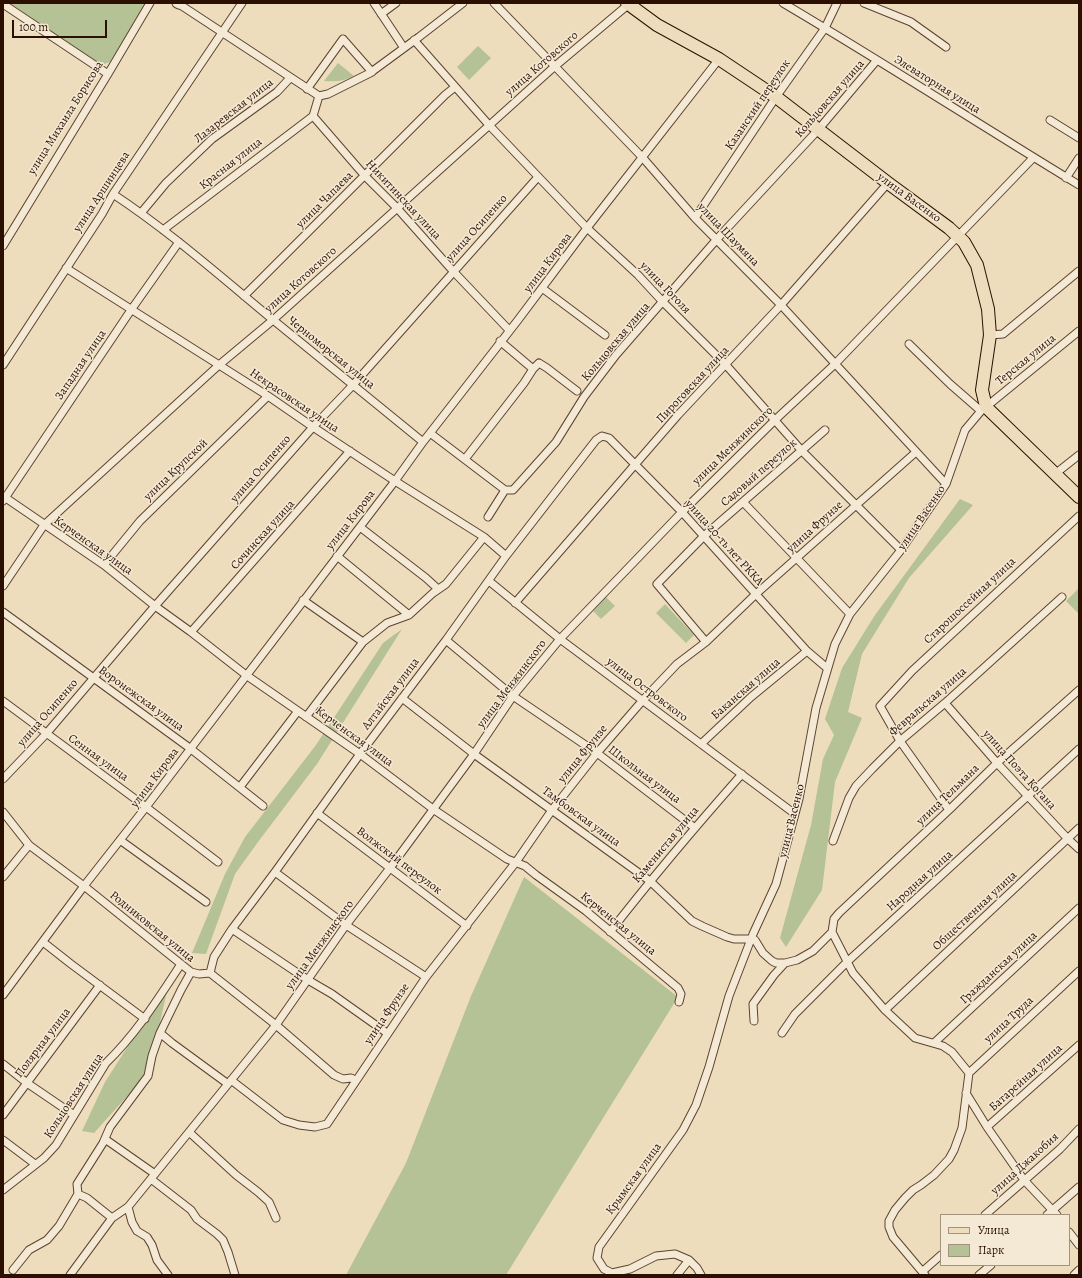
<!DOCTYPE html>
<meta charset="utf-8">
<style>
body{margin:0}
#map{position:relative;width:1082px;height:1278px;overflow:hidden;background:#eeddbd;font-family:Alegreya,serif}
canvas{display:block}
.frame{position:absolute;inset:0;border:4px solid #2b1001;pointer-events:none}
.legend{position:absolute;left:940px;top:1214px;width:130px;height:52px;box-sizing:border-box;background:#f4e9d4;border:1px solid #a49280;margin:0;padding:5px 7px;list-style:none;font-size:12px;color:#2b1001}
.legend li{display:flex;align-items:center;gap:8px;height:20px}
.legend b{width:20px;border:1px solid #a49280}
.scale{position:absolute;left:12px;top:20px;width:95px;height:18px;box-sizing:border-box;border:2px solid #2b1001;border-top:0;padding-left:5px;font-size:12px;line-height:14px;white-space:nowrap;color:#2b1001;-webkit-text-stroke:3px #f4e9d4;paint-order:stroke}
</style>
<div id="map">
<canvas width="1082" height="1278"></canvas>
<div class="frame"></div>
<ul class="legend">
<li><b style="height:5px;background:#eeddbd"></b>Улица</li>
<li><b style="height:11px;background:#b4c295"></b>Парк</li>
</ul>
<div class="scale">100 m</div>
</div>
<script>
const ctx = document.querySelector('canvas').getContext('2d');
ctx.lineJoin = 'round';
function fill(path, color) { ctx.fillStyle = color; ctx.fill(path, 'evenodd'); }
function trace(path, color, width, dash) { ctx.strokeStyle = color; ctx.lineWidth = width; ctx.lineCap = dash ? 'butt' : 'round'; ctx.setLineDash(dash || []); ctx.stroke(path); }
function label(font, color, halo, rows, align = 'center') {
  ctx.font = font + ' Alegreya,serif'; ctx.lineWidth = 3; ctx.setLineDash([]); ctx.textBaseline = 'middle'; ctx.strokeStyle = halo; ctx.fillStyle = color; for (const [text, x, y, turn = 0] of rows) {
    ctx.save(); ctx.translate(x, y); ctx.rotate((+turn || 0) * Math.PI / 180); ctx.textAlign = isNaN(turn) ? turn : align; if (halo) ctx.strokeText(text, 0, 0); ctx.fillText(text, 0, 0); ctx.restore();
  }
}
fill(new Path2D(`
 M10,3H148L110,62L101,65Z
 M478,46L491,58L469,80L457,67Z
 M338,63L354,76C343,81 336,82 324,81Z
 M960,499L973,505L909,578L862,654L848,712L862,718L835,782L822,890L786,947L780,938L811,825L823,759L834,735L825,719L842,668L875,615Z
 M1079,588V614L1066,601Z
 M606,597L615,606L601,619L593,611Z
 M665,604L694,635L686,643L656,613Z
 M402,629L317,764L258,842L235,874L206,954L192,953L225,874L245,837L316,745L383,643Z
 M524,877L678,997L506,1275H346L406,1163L471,996Z
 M169,982L149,1072L94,1133L82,1131L105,1082Z`), '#b4c295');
const minor = new Path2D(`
 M374,3L404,48
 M494,3L643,158L695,218L781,305L946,484
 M783,3C883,62 980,125 1079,185
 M864,3L911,22L946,47
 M3,4L108,74
 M179,4L319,96
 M381,14L396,3
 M414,40L489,125L587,228L638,275L663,302L726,365L802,451L901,550
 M307,89L343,39L372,72
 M319,96L313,116L365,176L397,208L453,271L509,330
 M319,96L328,94L370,73L419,37L463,3
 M1050,120L1079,138
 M1066,178L1079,158
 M113,194C169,231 220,276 272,319C322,360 373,401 423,442
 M141,213L166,183L212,139L277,92L290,78
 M695,218L776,97L825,28L837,3
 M163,230L313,116
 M3,246L108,74L150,3
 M66,268L268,396L313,427L395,481L484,537L506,556
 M542,288L605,335
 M244,296L445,95L455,87
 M990,335L1003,334L1079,271
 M500,341L533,369L539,363L547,368L577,391
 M909,344L950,384L981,411
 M3,365L102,214L113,194L242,3
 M430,433L505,490
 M465,459L524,383L533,369
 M1055,474L1079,455
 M3,496L104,565L155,606L191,632L246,675L360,754L433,809L507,859L525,866L536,875L586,911L678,988L681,994L679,1002
 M3,501L131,310L179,242
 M743,502L850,614
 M488,517L505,490H513L556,442L584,397L616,355L717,239L818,130L877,60
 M360,527L426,578L438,589
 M337,556L409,615
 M104,565L140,521L268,396
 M489,581L560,639L795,814
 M3,586L44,525L219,365L273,320L554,67L629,4
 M303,600L363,642
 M515,603L678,415L781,305L888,183
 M3,612L191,749L263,806
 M191,632L350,451
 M446,640L513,696L597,753L695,828
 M706,642L657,584L704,536L825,430
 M402,698L474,754L650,881L692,921L702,926L727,937L734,939H751L755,940L763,953L772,961L776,963H785
 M3,701L146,807L218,862
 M945,703L997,763L1068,839L1079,849
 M306,717L363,642L387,623L409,615L433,593L446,584L484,537
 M701,744L751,697L807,651
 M3,779L46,734L155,606L313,427L353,385L538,177
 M240,787L298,711
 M949,810L900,741L880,706L912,671L1079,516
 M3,812L29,845L84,886L191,972L199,974L210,973L276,1025L334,1075L343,1079L351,1078L355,1080
 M317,813L467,926
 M120,840L206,902
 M833,841L849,798L856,786L872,769L900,741L945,703L1062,597
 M275,872L346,925L426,977
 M3,877L29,845
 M232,929L308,980L332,994L387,1033
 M610,932C652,878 696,826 742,774
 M43,942L71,964L145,1019
 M210,973L214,957L232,929L275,872L360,754L446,640L506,556L596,440L602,436L609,438L682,512L807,651L827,668
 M3,995L84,886L146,807L395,481L423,442L518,320L587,228L719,59
 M885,1010L1079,828
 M754,1021L753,1004L774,975L785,963L797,960L813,951L832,932
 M160,1033L172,1043L228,1084
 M782,1033L795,1014L847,962L1079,749
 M934,1043L1079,908
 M3,1064L27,1083L74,1115
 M969,1073L952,1052L943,1046L915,1038L885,1010L853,973L832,932L834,919L839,913L949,810L997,763L1079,690
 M231,1080L283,1120L299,1125L315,1127L327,1124L426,977L516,862L552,810L597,753L643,700L677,664L706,642L756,594L916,452
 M966,1093L987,1127L1024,1180L1057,1215
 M3,1115L100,985
 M987,1127L1079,1045
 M189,1132L236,1175L258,1192L269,1202L276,1218
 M105,1139L155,1174
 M3,1140L35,1164
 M151,1179L191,1210L197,1219L217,1234L223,1240L228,1252L235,1275
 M3,1190L44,1158L56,1145L106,1063C136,1034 158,999 181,964
 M78,1194L87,1198L112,1218
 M128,1207L132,1222L137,1231L147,1237L152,1245L157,1260L168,1275
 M985,1215L1060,1149L1079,1129
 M1047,1215L1079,1187
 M1069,1232L1079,1245
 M13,1270L29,1250L47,1240L59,1226L78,1194L77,1184L103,1143L110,1127L148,1076L152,1056L160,1033L181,990L191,972
 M923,1271L941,1255
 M70,1275L112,1218L128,1207L276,1025L346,925L390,868L474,754L513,696L560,639L682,512L775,420L835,364L1033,158
 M677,1275L689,1260
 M701,1275L697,1268L689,1260L675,1254L656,1256L630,1269L612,1273L604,1269L597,1258L599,1247L683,1130L696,1105L709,1067L729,996L753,934L776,884L799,799L816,708L835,644L850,614L901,550L946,484L965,430L981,411L1079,331
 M925,1275L893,1237L889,1227V1221L895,1210L905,1198L913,1190L921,1185L934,1175L949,1159L954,1150L962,1128L969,1073L1079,971
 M979,1275L991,1265
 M1074,1275L1079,1270`);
const tertiary = new Path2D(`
 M177,3L179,4L180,3`);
const primary = new Path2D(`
 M627,3L657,25L719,59L776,97L888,183L949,228L964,242L977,265L988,309L990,335L982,390L986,407L1079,497`);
trace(minor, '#5c4330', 9);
trace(tertiary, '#5c4330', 11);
trace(primary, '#2b1001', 14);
trace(minor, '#f4e9d4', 7);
trace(tertiary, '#f4e9d4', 9);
trace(primary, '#eeddbd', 12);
label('12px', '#2b1001', '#f4e9d4', [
 ["улица Котовского",542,64,-41],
 ["Элеваторная улица",937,85,32],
 ["Кольцовская улица",830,99,-49],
 ["Казанский переулок",758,105,-56],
 ["Лазаревская улица",234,111,-38],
 ["улица Михаила Борисова",66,118,-58],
 ["Красная улица",231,164,-38],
 ["улица Аршинцева",102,192,-57],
 ["улица Васенко",909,198,36],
 ["улица Чапаева",325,200,-45],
 ["Никитинская улица",403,200,47],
 ["улица Осипенко",477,228,-48],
 ["улица Шаумяна",728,235,46],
 ["улица Кирова",548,263,-53],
 ["улица Котовского",301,280,-42],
 ["улица Гоголя",665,288,46],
 ["Кольцовская улица",616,342,-50],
 ["Черноморская улица",331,353,39],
 ["Терская улица",1026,360,-39],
 ["Западная улица",81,365,-56],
 ["Пироговская улица",693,385,-47],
 ["Некрасовская улица",294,401,34],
 ["улица Менжинского",733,446,-44],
 ["улица Осипенко",261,469,-49],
 ["улица Крупской",176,470,-44],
 ["Садовый переулок",759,473,-41],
 ["улица Васенко",922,518,-56],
 ["улица Кирова",351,520,-52],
 ["улица Фрунзе",815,527,-42],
 ["Сочинская улица",263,535,-48],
 ["улица 20-ть лет РККА",724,543,48],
 ["Керченская улица",93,546,35],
 ["Старошоссейная улица",970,601,-43],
 ["улица Менжинского",512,684,-53],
 ["Баканская улица",746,689,-41],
 ["улица Островского",647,690,37],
 ["Алтайская улица",391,694,-53],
 ["Воронежская улица",141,699,36],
 ["Февральская улица",928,702,-41],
 ["улица Осипенко",48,713,-49],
 ["Керченская улица",354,737,36],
 ["улица Фрунзе",583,754,-51],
 ["Сенная улица",98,758,36],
 ["улица Поэта Когана",1019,770,48],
 ["Школьная улица",644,775,37],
 ["улица Кирова",155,778,-53],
 ["улица Тельмана",948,795,-44],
 ["Тамбовская улица",581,817,36],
 ["улица Васенко",792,821,-76],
 ["Каменистая улица",666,845,-50],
 ["Волжский переулок",399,861,37],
 ["Народная улица",920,881,-42],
 ["Общественная улица",975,911,-43],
 ["Керченская улица",618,924,39],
 ["Родниковская улица",152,927,39],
 ["улица Менжинского",320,945,-54],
 ["Гражданская улица",999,968,-43],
 ["улица Фрунзе",387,1014,-56],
 ["улица Труда",1009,1020,-43],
 ["Полярная улица",43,1043,-53],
 ["Батарейная улица",1026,1078,-42],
 ["Кольцовская улица",74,1096,-57],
 ["улица Джакобия",1025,1164,-42],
 ["Крымская улица",634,1179,-54]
]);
</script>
